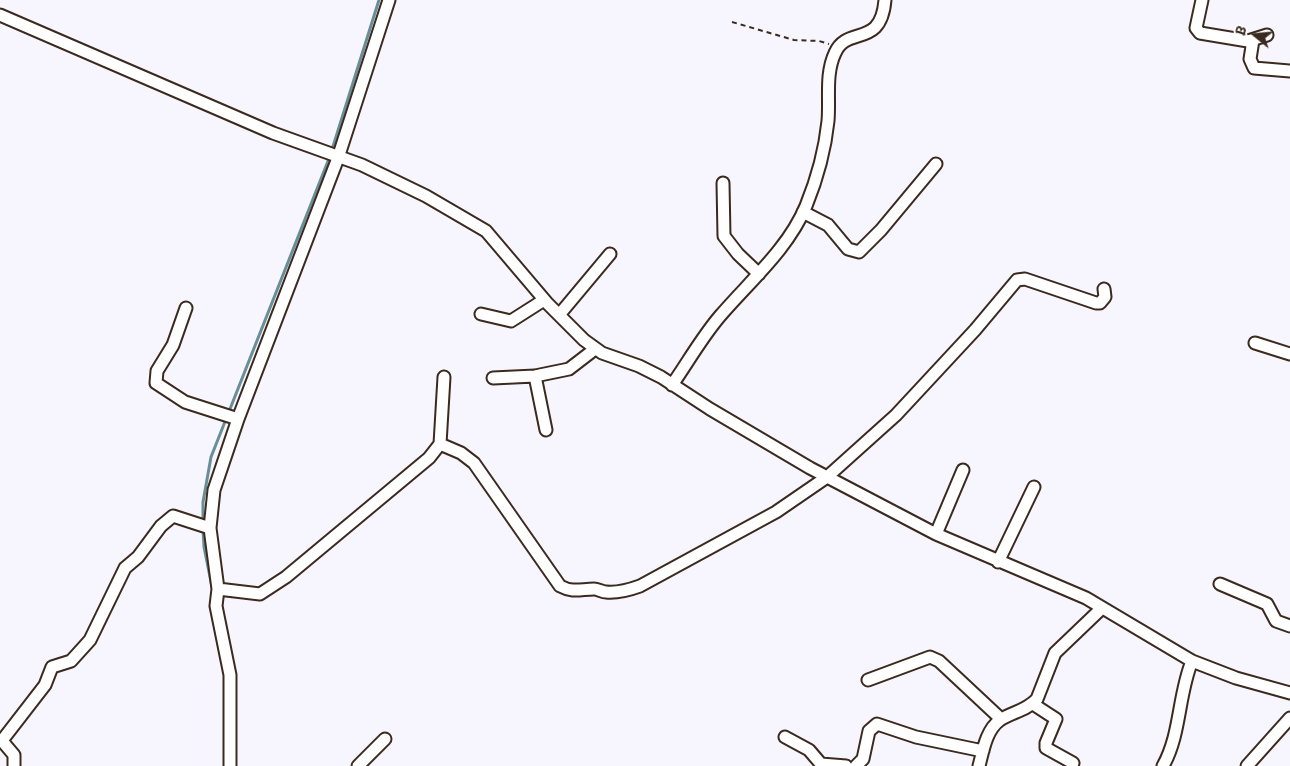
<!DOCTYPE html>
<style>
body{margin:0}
#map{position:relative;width:1290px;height:766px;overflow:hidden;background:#f7f6fe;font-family:Mali,sans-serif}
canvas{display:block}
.north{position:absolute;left:1230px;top:10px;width:50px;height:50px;-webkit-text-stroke:4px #fff;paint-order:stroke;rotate:287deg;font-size:14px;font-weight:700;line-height:20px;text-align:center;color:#3b2a1e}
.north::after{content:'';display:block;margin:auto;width:18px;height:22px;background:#3b2a1e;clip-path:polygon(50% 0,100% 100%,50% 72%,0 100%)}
</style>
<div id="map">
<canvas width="1290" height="766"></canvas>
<div class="north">B</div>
</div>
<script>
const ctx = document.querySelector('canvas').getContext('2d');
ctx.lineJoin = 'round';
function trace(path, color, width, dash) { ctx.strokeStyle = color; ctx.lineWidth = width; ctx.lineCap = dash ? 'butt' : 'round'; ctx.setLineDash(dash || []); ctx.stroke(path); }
trace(new Path2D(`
 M203,523V502L211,457L330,156L379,0
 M203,529L204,547L213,592`), '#688e97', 3);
const minor = new Path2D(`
 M1202,0L1196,28L1200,33L1248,41L1267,35
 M0,15L273,133L362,165L426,196L486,231L548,304L584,340L602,353L639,366L661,377L710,409L810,468L936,534L1086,598L1192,661L1236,678L1290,693
 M1253,40L1250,59L1254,68L1290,71
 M723,183L724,236L738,254L759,274
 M803,212L828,225L848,249L859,252L881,230L936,164
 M186,308L173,345L157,371L156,383L185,402L238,419
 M481,314L511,321L544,300
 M559,315L610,254
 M1255,343L1290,354
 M535,376L546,430
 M493,378L535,376L569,369L595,349
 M672,385C688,362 702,337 720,316C750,281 788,249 806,206C817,179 825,150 828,121C830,99 825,74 835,53C847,25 881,49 885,0
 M440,444L461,453L474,463L560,586C573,593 581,589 594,589C598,589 602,592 606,592C617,593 629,590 640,586L776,512L827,477L896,415L975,330L1017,280L1025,279L1096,303H1100L1105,297L1104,289
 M936,534L963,470
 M998,562L1034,487
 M1220,584L1267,604L1276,621L1290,626
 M218,589L260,594L286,577L429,458L440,444L444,377
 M868,680L930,657L939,661L1001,719
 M1033,704L1056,719L1046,743V748L1073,763
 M785,737L809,750L821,764L846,766
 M14,766V755L3,742L4,738L45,685L52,667L71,661L90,640L125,568L138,557L161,526L173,516L210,528
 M230,766V675L216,606L218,589L210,528L214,490L238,419L338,158L389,0
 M358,766L385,739
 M856,766L863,759L869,731L877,724L916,737L983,751
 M979,766C983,751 986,730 1000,720C1012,712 1026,711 1037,699L1055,653L1102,608
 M1163,766C1181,734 1178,695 1192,661
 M1247,766L1290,718`);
trace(minor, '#3b2a1e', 15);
trace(new Path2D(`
 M732,22L794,40L819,41L829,44`), '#3b2a1e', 2, [5, 4]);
trace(minor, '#fff', 11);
</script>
